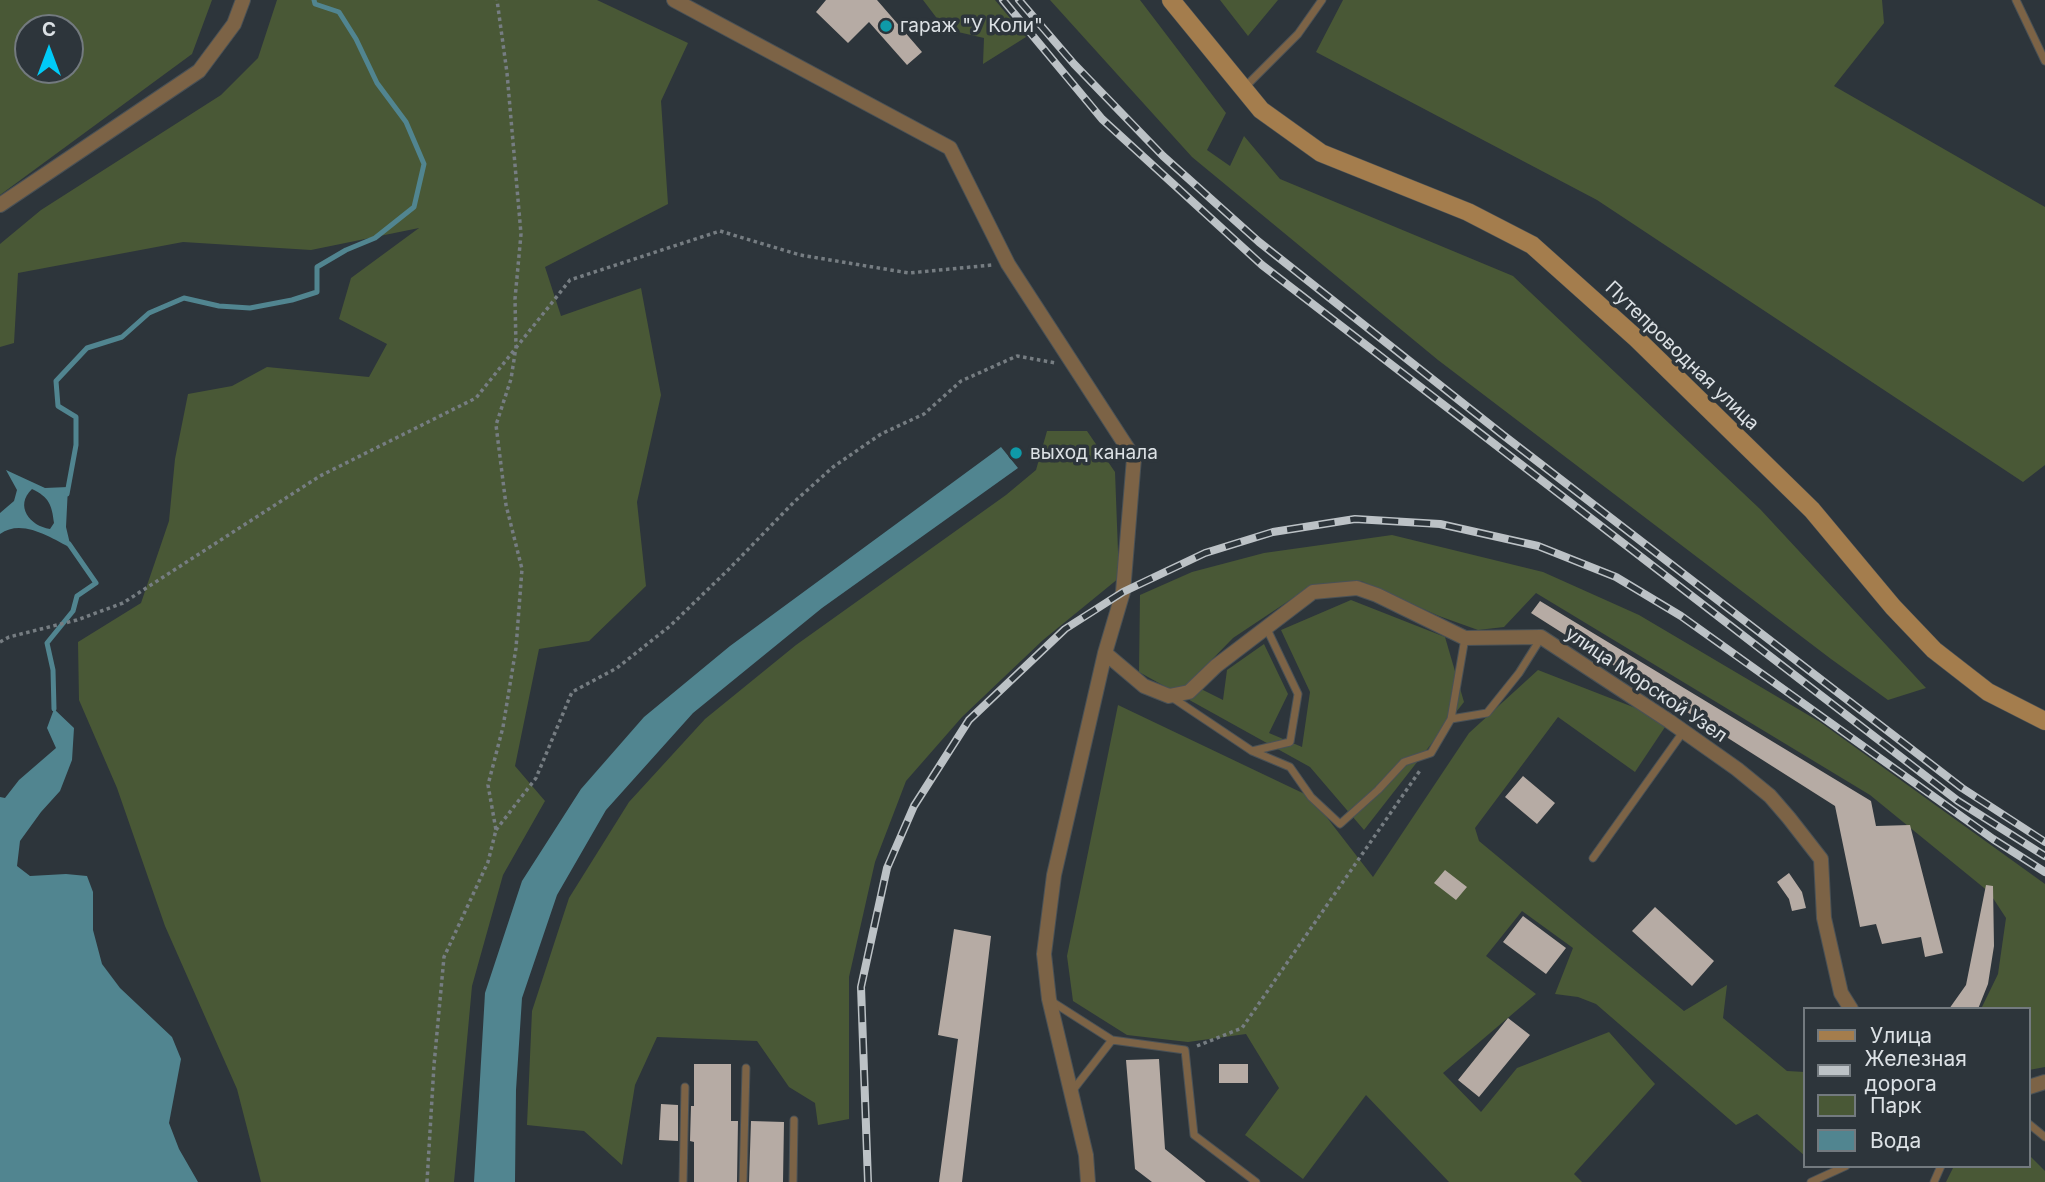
<!DOCTYPE html>
<meta charset="utf-8">
<style>
body{margin:0}
#map{position:relative;width:2045px;height:1182px;overflow:hidden;background:#2d353b;font-family:Inter,sans-serif}
canvas{display:block}
.legend{position:absolute;left:1803px;top:1007px;width:228px;height:161px;box-sizing:border-box;background:#2d353b;border:2px solid #737a7f;margin:0;padding:9px 12px;list-style:none;font-size:21px;color:#dce1e5}
.legend li{display:flex;align-items:center;gap:14px;height:35px}
.legend b{width:35px;border:2px solid #737a7f}
.north{position:absolute;left:14px;top:14px;width:70px;height:70px;box-sizing:border-box;background:#2d353b;border:2px solid #737a7f;border-radius:50%;rotate:0deg;font-size:19px;font-weight:700;line-height:28px;text-align:center;color:#dce1e5}
.north::after{content:'';display:block;margin:auto;width:24px;height:32px;background:#00cbf8;clip-path:polygon(50% 0,100% 100%,50% 72%,0 100%)}
</style>
<div id="map">
<canvas width="2045" height="1182"></canvas>
<ul class="legend">
<li><b style="height:9px;background:#a47d4d"></b>Улица</li>
<li><b style="height:9px;background:#bcc2c6"></b>Железная дорога</li>
<li><b style="height:19px;background:#495836"></b>Парк</li>
<li><b style="height:19px;background:#518590"></b>Вода</li>
</ul>
<div class="north">С</div>
</div>
<script>
const ctx = document.querySelector('canvas').getContext('2d');
ctx.lineJoin = 'round';
function fill(path, color) { ctx.fillStyle = color; ctx.fill(path, 'evenodd'); }
function trace(path, color, width, dash) { ctx.strokeStyle = color; ctx.lineWidth = width; ctx.lineCap = dash ? 'butt' : 'round'; ctx.setLineDash(dash || []); ctx.stroke(path); }
function label(font, color, halo, rows, align = 'center') {
  ctx.font = font + ' Inter,sans-serif'; ctx.lineWidth = 7; ctx.setLineDash([]); ctx.textBaseline = 'middle'; ctx.strokeStyle = halo; ctx.fillStyle = color; for (const [text, x, y, turn = 0] of rows) {
    ctx.save(); ctx.translate(x, y); ctx.rotate((+turn || 0) * Math.PI / 180); ctx.textAlign = isNaN(turn) ? turn : align; if (halo) ctx.strokeText(text, 0, 0); ctx.fillText(text, 0, 0); ctx.restore();
  }
}
fill(new Path2D(`
 M0,0H212L192,54L0,195ZM28,28H70V70H28Z
 M277,0H597L688,43L661,101L668,204L545,267L561,316L641,288L661,395L637,502L646,586L589,641L539,649L515,766L545,801L503,875L472,986L454,1182H261L237,1089L165,926L117,788L79,700L78,642L141,603L169,521L175,459L188,394L232,386L267,367L369,377L387,344L339,319L351,278L419,228L311,250L183,242L18,273L14,343L0,347V244L41,210L221,95L258,58Z
 M923,0H995L1026,37L983,64L984,38L945,29Z
 M1050,0H1140L1226,113L1207,150L1230,166L1244,136L1280,179L1513,276L1760,509L1926,688L1888,700L1831,659L1438,360L1192,157Z
 M1220,0H1278L1248,36Z
 M1343,0H1882L1884,23L1834,86L2045,207V465L2023,482L1597,200L1316,52Z
 M1047,431H1087L1115,472L1119,578L1043,640L962,717L906,781L875,862L849,977V1119L818,1125L815,1103L789,1087L757,1041L657,1037L635,1085L622,1165L584,1131L527,1125L532,1011L569,898L629,802L705,719L796,645L1006,495L1036,470Z
 M1392,535L1543,572L1639,615L1820,722L2045,884V1067L2029,1070V1009H1981L1998,974L2006,918L1989,892L1870,795L1536,593L1504,627L1478,630L1439,616L1361,581L1311,586L1233,638L1189,683L1223,700L1227,670L1264,644L1288,694L1269,733L1302,747L1310,692L1281,630L1351,600L1445,637L1464,702L1364,830L1310,767L1139,672L1140,595L1192,572L1264,553Z
 M1538,670L1669,721L1635,772L1558,717L1475,828L1479,841L1684,1011L1727,985L1723,1018L1787,1071L1805,1072V1156L1757,1114L1736,1125L1596,1004L1578,997L1555,994L1573,948L1522,911L1486,956L1536,994L1443,1073L1481,1112L1517,1068L1609,1032L1655,1084L1574,1174L1582,1182H1449L1366,1095L1303,1179L1245,1135L1279,1088L1246,1034L1188,1042L1127,1035L1073,1001L1067,956L1118,705L1311,797L1373,877L1469,733Z
 M2029,1155L2045,1171V1182H1946L1954,1166H2029Z`), '#495836');
fill(new Path2D(`
 M1001,447L1018,468L822,608L693,713L606,810L557,895L522,998L516,1090L515,1182H474L485,993L522,881L581,789L644,717L730,646Z
 M6,470L45,488L68,487L66,527L71,548C51,538 22,518 0,534V513L14,501L17,490ZM32,489C49,497 52,505 54,523L50,529C30,526 14,506 32,489Z
 M54,709L74,728L72,760L60,791L41,812L20,841L17,866L30,876L66,874L87,876L93,892V930L102,964L120,988L172,1037L181,1059L169,1123L179,1149L198,1182H0V797L5,798L19,780L56,748L47,728Z`), '#518590');
trace(new Path2D(`
 M67,494L76,445V417L58,406L56,381L87,348L122,337L149,313L184,298L219,306L250,308L292,300L317,292V267L346,250L375,238L414,207L424,164L406,122L377,83L356,39L339,12L315,4L314,0
 M54,709L53,670L47,643L73,611L77,596L96,583L69,544`), '#518590', 5);
fill(new Path2D(`
 M826,0H877L922,52L907,65L869,22L848,43L816,12Z
 M1540,601L1871,801L1876,826L1910,825L1943,953L1925,957L1921,937L1882,944L1876,924L1860,927L1835,806L1531,613Z
 M1523,776L1555,803L1537,824L1505,797Z
 M1445,870L1467,887L1456,900L1434,883Z
 M1789,873L1802,892L1806,908L1792,911L1789,899L1777,882Z
 M1986,885L1993,886L1994,946L1988,984L1978,1009H1949L1966,985Z
 M1655,907L1714,961L1692,986L1632,931Z
 M1523,916L1566,948L1546,974L1503,942Z
 M954,929L991,936L962,1182H939L958,1039L938,1035Z
 M1508,1018L1530,1035L1479,1097L1458,1080Z
 M1159,1059L1165,1149L1206,1182H1152L1135,1169L1126,1060Z
 M694,1064H731V1121H738L737,1182H694V1142L690,1141L691,1106H694Z
 M1219,1064H1248V1083H1219Z
 M661,1104L678,1105V1141L659,1140Z
 M751,1121L784,1122L783,1182H749Z`), '#b6aba4');
const service = new Path2D(`
 M2016,0L2045,61
 M1244,88L1298,34L1322,0
 M1170,696L1252,751L1290,767L1311,797L1340,824L1378,790L1404,762L1431,753L1451,719L1465,638
 M1451,719L1487,713L1519,673L1541,638
 M1252,751L1290,742L1298,694L1266,627
 M1593,858L1683,732
 M1051,1001L1112,1040
 M1073,1090L1112,1040L1185,1050L1194,1135L1256,1182
 M2029,1124L2045,1137
 M683,1182L685,1087
 M743,1182L746,1068
 M793,1182L794,1120
 M1811,1182L1846,1166
 M1934,1182L1941,1166`);
const minor = new Path2D(`
 M674,0L950,148L1008,264L1134,458L1123,592L1105,653L1054,875L1044,954L1049,999L1086,1155L1088,1182
 M0,205L199,71L234,24L243,0
 M1105,653L1144,686L1169,696L1189,692L1216,666L1313,592L1357,588L1377,595L1465,638L1541,637L1669,721L1737,769L1770,796L1789,818L1821,859L1824,918L1841,993L1851,1009
 M2029,1087L2045,1082`);
const secondary = new Path2D(`
 M1171,0L1261,110L1321,153L1468,212L1532,245L1637,339L1812,510L1893,607L1934,650L1988,692L2045,721`);
trace(service, '#495156', 9);
trace(minor, '#495156', 16);
trace(secondary, '#495156', 19);
trace(new Path2D(`
 M0,642L9,637L77,620L123,603L320,476L476,398L570,280L720,231L800,255L909,273L992,265
 M496,830L536,778L572,692L617,668L670,626L728,570L794,502L833,467L881,434L924,414L961,381L1017,356L1056,363
 M1197,1046L1242,1028L1421,769
 M427,1182L434,1065L444,957L488,862L496,830L488,785L503,727L516,648L522,569L506,505L496,425L511,379L516,347L515,299L521,234L507,73L497,0`), '#767d82', 3.5, [3.5, 3.5]);
trace(service, '#7c6346', 7);
trace(minor, '#7c6346', 14);
trace(secondary, '#a47d4d', 18);
const rail = new Path2D(`
 M1003,0L1102,119L1262,265L1958,801L2045,856
 M1019,0L1074,64L1163,156L1259,242L1503,435L1962,788L2045,842
 M868,1182L861,987L887,868L914,806L969,720L1065,629L1123,592L1205,553L1273,532L1355,519L1440,524L1538,546L1616,577L1681,616L1993,839L2045,872`);
trace(rail, '#bcc2c6', 8);
trace(rail, '#2d353b', 5, [16]);
for (const [x, y, r, color] of [
 [886,26,7,"#0f9aa8"],
 [1016,453,7,"#0f9aa8"]
]) { const dot = new Path2D(); dot.arc(x, y, r, 0, 2 * Math.PI); ctx.fillStyle = color; ctx.fill(dot); trace(dot, '#2d353b', 2.5); }
label('19px', '#dce1e5', '#2d353b', [
 ["гараж \"У Коли\"",900,26],
 ["выход канала",1030,453]
], 'left');
label('19px', '#dce1e5', '#2d353b', [
 ["Путепроводная улица",1682,356,44],
 ["улица Морской Узел",1646,685,34]
]);
</script>
